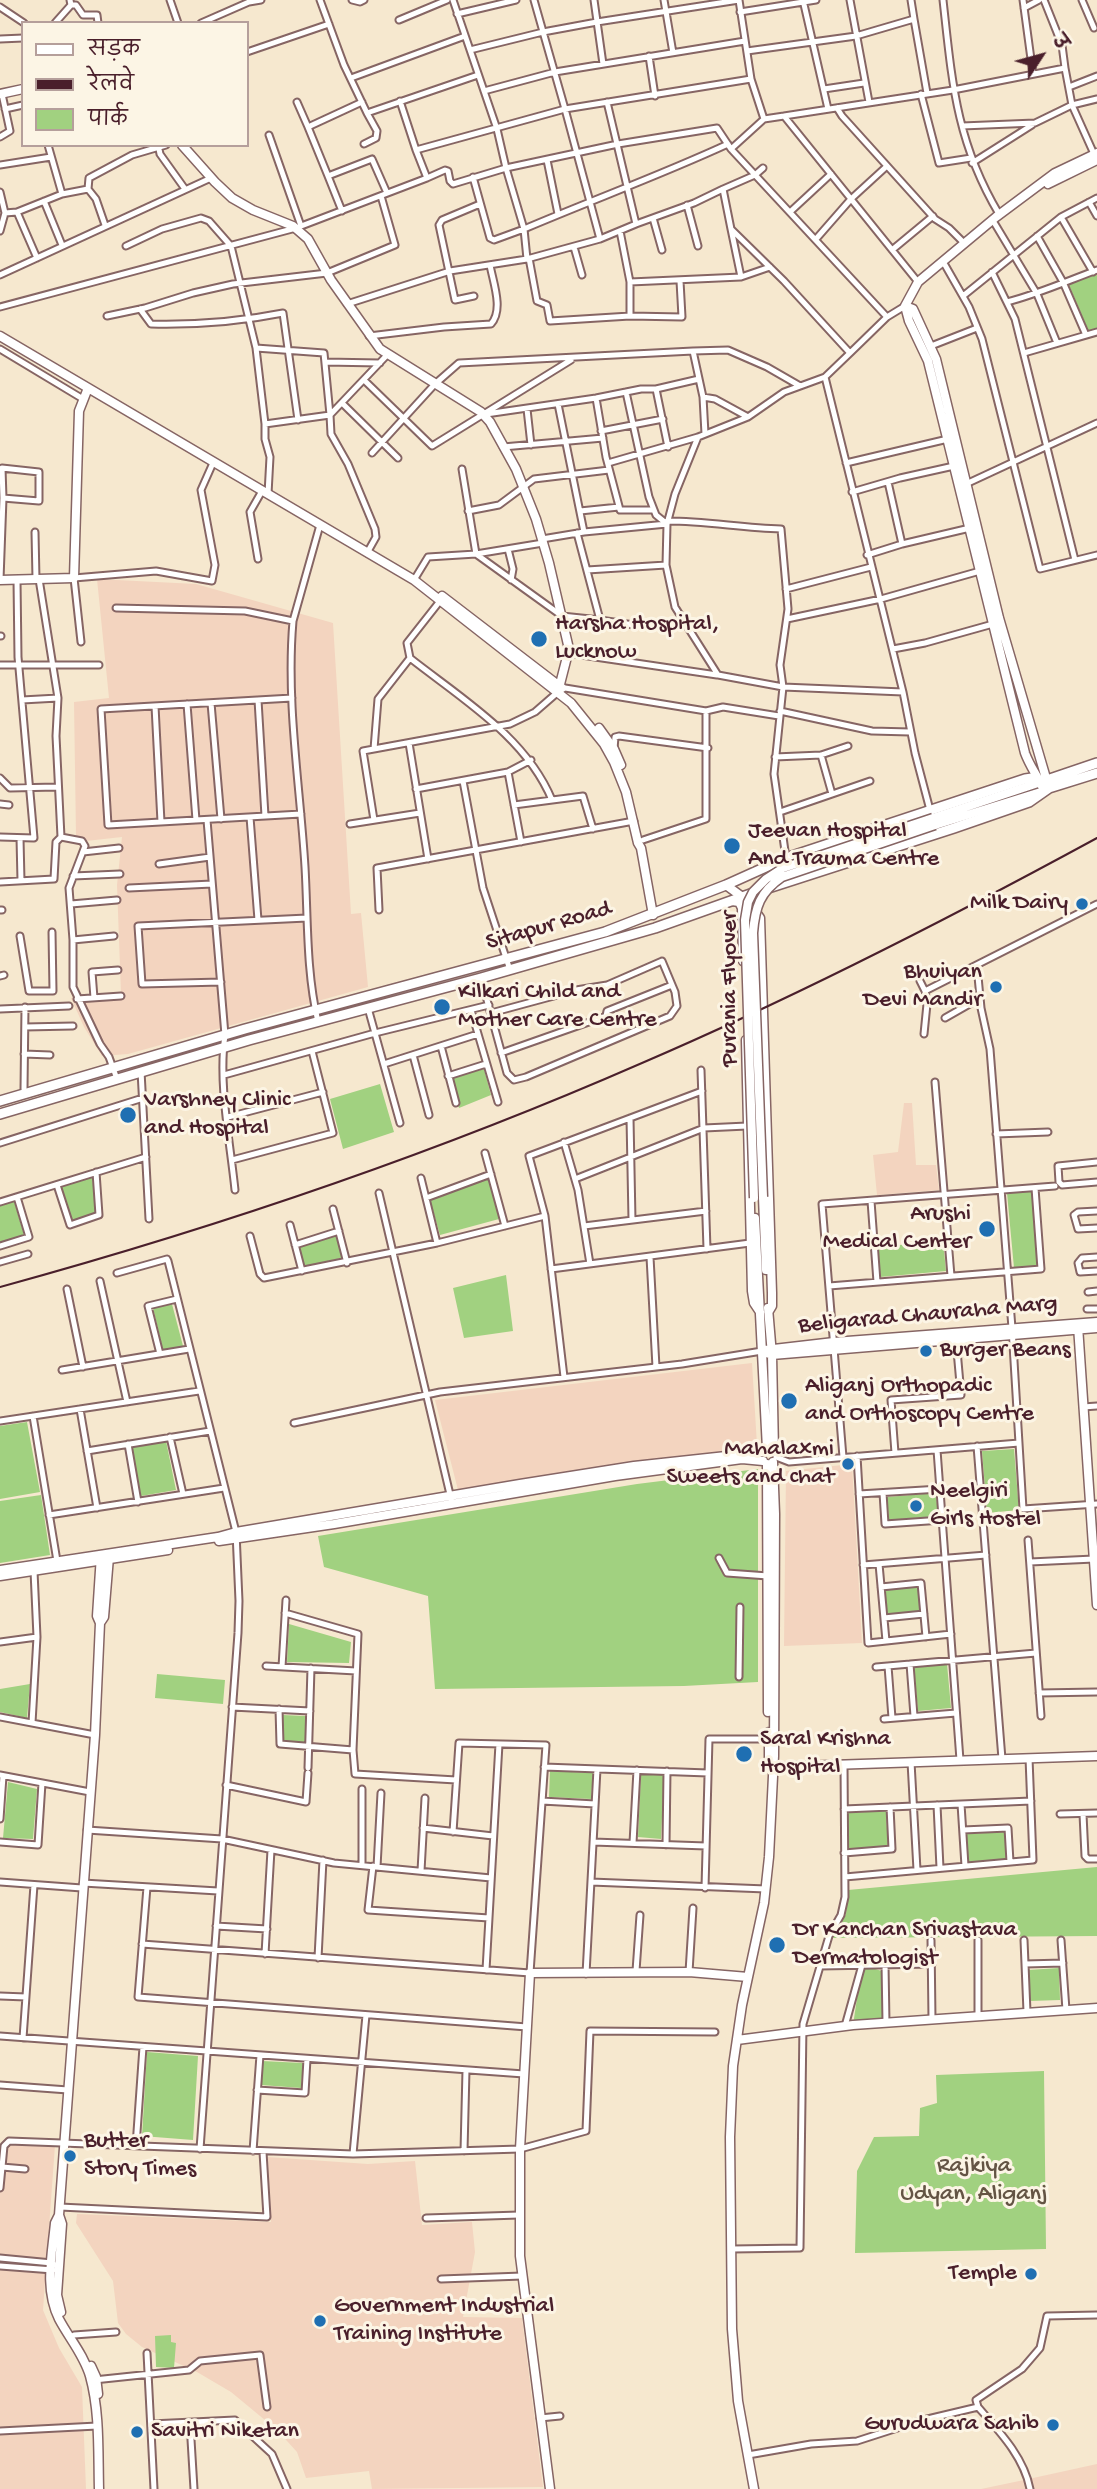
<!DOCTYPE html>
<meta charset="utf-8">
<style>
body{margin:0}
#map{position:relative;width:1097px;height:2489px;overflow:hidden;background:#f6e8cf;font-family:"Gochi Hand","Playpen Sans Deva",sans-serif}
canvas{display:block}
.legend{position:absolute;left:21px;top:21px;width:228px;height:126px;box-sizing:border-box;background:#fcf5e5;border:2px solid #b59f9b;margin:0;padding:9px 12px;list-style:none;font-size:21px;color:#4a1f2b}
.legend li{display:flex;align-items:center;gap:14px;height:35px}
.legend b{width:35px;border:2px solid #b59f9b}
.north{position:absolute;left:1006px;top:21px;width:70px;height:70px;-webkit-text-stroke:5px #fcf5e5;paint-order:stroke;rotate:54deg;font-size:19px;font-weight:700;line-height:28px;text-align:center;color:#4a1f2b}
.north::after{content:'';display:block;margin:auto;width:24px;height:32px;background:#4a1f2b;clip-path:polygon(50% 0,100% 100%,50% 72%,0 100%)}
</style>
<div id="map">
<canvas width="1097" height="2489"></canvas>
<ul class="legend">
<li><b style="height:9px;background:#fff"></b>सड़क</li>
<li><b style="height:9px;background:#4a1f2b"></b>रेलवे</li>
<li><b style="height:19px;background:#a1d180"></b>पार्क</li>
</ul>
<div class="north">उ</div>
</div>
<script>
const ctx = document.querySelector('canvas').getContext('2d');
ctx.lineJoin = 'round';
function fill(path, color) { ctx.fillStyle = color; ctx.fill(path, 'evenodd'); }
function trace(path, color, width, dash) { ctx.strokeStyle = color; ctx.lineWidth = width; ctx.lineCap = dash ? 'butt' : 'round'; ctx.setLineDash(dash || []); ctx.stroke(path); }
function label(font, color, halo, rows, align = 'center') {
  ctx.font = font + ' "Gochi Hand",sans-serif'; ctx.lineWidth = 6; ctx.setLineDash([]); ctx.textBaseline = 'middle'; ctx.strokeStyle = halo; ctx.fillStyle = color; for (const [text, x, y, turn = 0] of rows) {
    ctx.save(); ctx.translate(x, y); ctx.rotate((+turn || 0) * Math.PI / 180); ctx.textAlign = isNaN(turn) ? turn : align; if (halo) ctx.strokeText(text, 0, 0); ctx.fillText(text, 0, 0); ctx.restore();
  }
}
fill(new Path2D(`
 M97,579L196,584L333,623L351,914L361,913L368,987L128,1054L102,1056L84,1027L71,998L121,994L117,885L122,837L86,841L76,836L74,702L109,698Z
 M904,1103H912L916,1165H936L939,1190L877,1195L873,1155L898,1152Z
 M752,1363L757,1445L752,1448L458,1490L435,1400Z
 M852,1464L862,1643L784,1646L786,1471Z
 M4,2144L55,2145L43,2310L59,2348L82,2387L86,2489H0V2192Z
 M267,2157L368,2164L415,2161L422,2225L472,2222L475,2252L463,2317L522,2318L543,2487L372,2489L369,2471L306,2478L297,2452L277,2430L231,2392L197,2372L142,2347L126,2334L118,2323L113,2281L76,2223L77,2214L271,2222Z
 M1097,2464V2489H981L1024,2480Z`), '#f3d4bf');
fill(new Path2D(`
 M1097,274V329L1089,332L1068,283Z
 M484,1069L491,1095L459,1108L451,1078Z
 M380,1084L394,1132L343,1149L330,1099Z
 M92,1176L96,1213L71,1221L60,1186Z
 M488,1178L499,1219L440,1235L430,1200Z
 M1032,1191L1038,1266L1014,1268L1007,1193Z
 M14,1201L24,1235L0,1243V1205Z
 M336,1235L342,1258L304,1266L299,1247Z
 M943,1241L946,1271L880,1277L877,1247Z
 M506,1275L513,1331L464,1338L453,1288Z
 M172,1304L183,1346L163,1350L153,1308Z
 M27,1422L40,1492L0,1499V1426Z
 M166,1441L176,1490L141,1496L132,1447Z
 M1014,1449L1019,1510L987,1513L982,1451Z
 M758,1469V1682L684,1686L435,1689L428,1596L324,1567L318,1536L637,1484Z
 M936,1493L938,1516L889,1520L887,1497Z
 M41,1495L50,1555L0,1563V1501Z
 M919,1586L921,1611L887,1614L885,1590Z
 M289,1624L351,1642L349,1663L287,1662Z
 M947,1664L951,1708L918,1711L914,1667Z
 M157,1674L225,1680L223,1704L155,1698Z
 M30,1684L27,1718L0,1712V1689Z
 M283,1715L305,1716V1743L282,1742Z
 M550,1771L593,1773L591,1799L549,1797Z
 M641,1774L664,1775L661,1839L638,1837Z
 M8,1782L37,1789L33,1839L3,1838Z
 M886,1811L888,1847L848,1849L846,1813Z
 M1005,1832L1006,1860L968,1862L966,1834Z
 M1097,1867V1936L833,1938L846,1914L848,1890Z
 M862,1965L885,1972L886,2023L853,2025Z
 M1059,1968L1060,2000L1030,2001L1028,1970Z
 M147,2052L198,2056L193,2140L142,2136Z
 M262,2061L303,2063L301,2088L261,2085Z
 M1044,2071L1046,2249L855,2253L857,2171L874,2137L919,2136L920,2108L937,2103L936,2075Z
 M171,2335V2342L176,2343L174,2368L156,2367L155,2336Z`), '#a1d180');
const street = new Path2D(`
 M170,0L178,23
 M320,0L344,65L367,113L478,75
 M352,0L360,2L364,0
 M594,0L603,64
 M664,0L673,53
 M739,0L751,79
 M803,0L828,109
 M850,0L869,102
 M911,0L914,19
 M943,0C952,81 956,142 999,214
 M1023,0L1033,74
 M1044,0L1062,45L1065,68
 M1082,0L1094,28
 M71,5H76L83,15H97L98,23
 M0,7L24,23
 M1024,8L1039,0
 M740,12L816,0
 M457,14L516,0
 M399,20L447,0
 M55,23L71,5L70,0
 M201,23L249,2L261,0
 M0,39L23,38
 M470,50L543,32L597,22L739,0
 M747,51L856,36L914,19L927,93
 M247,52L329,24
 M649,56L655,96
 M351,78L465,36
 M1069,87L1097,76
 M824,89L864,83
 M484,91L555,72L745,41
 M921,94L939,163L971,158
 M400,101L416,150
 M297,102L308,127
 M837,108L842,116L935,219L949,228L964,243
 M5,109L23,105
 M784,116L953,90L1065,68L1072,105L1094,154
 M764,119L731,149L887,317L905,306
 M962,126L1035,123L1072,105L1097,99
 M269,135L301,226
 M0,137L10,131L2,94
 M364,144L376,138L377,131L367,113
 M728,144C661,175 592,200 524,229L506,168L618,144L717,128L731,149
 M48,145L62,194
 M159,149L160,154L185,189
 M547,160L558,214
 M972,163L1032,125
 M0,165L51,157
 M763,168L755,175L723,189L731,229L784,281L850,353L887,317
 M328,176L308,127L362,102
 M473,177L490,238L494,240L524,229L527,259
 M427,178L445,170L448,171L450,181L453,184L506,168L497,129L453,0
 M0,192L5,213L0,231
 M44,201L62,245
 M1089,202L1097,216
 M687,205L698,246
 M342,211L328,176L372,159L387,193
 M17,212L37,258
 M790,212L831,174
 M5,213L17,212L62,194L88,189
 M1061,217L1093,272
 M653,218L662,250
 M636,224L694,203L723,189
 M995,224L1037,294L1057,343
 M105,225L96,199L88,189L89,178L132,155L166,145
 M731,229L741,277L770,267
 M620,231L630,282
 M1037,236L1063,282L1086,335
 M600,239L636,224L607,102
 M816,239L851,199L887,166
 M126,246L162,229L201,218L209,221L231,246L256,348L324,353L330,415L265,424L256,348
 M574,247L582,275
 M892,250L933,216
 M529,258L537,301L547,305L550,321L630,316V282L741,277
 M945,265L969,307L982,339L1040,569L1097,555
 M992,272L1015,319L1075,560
 M0,275L211,178
 M474,296L455,300L439,225L442,220L480,204
 M963,296L1061,217L1097,198
 M1007,302C1038,294 1067,281 1097,270
 M347,304L450,271L527,259L600,239L565,109L751,79L764,119L784,116L918,282
 M0,307L296,228L427,178L416,150L565,109L534,0
 M140,309L151,324C196,325 238,322 283,313L298,420
 M107,316L145,308L193,293L233,284L327,273L395,245L381,196
 M630,316L682,317L680,281
 M369,336L444,327L491,324C504,310 493,282 490,265
 M931,346L977,328
 M0,349L83,399
 M693,351L728,350L767,367L800,386
 M1024,353L1097,332
 M325,362L380,363
 M825,377L903,692
 M364,380L432,446L571,360
 M656,389L668,447
 M626,392L649,497L656,515L667,524
 M703,397L705,434
 M596,398L606,457L620,510H654
 M342,403L398,458
 M527,409L531,445
 M486,414L596,398L641,389H656L699,379
 M748,417L698,437L675,494L667,524L666,565L675,607L718,675L783,687L903,692L915,753L930,810
 M265,424V439L270,457L268,494
 M601,431L663,419
 M503,447L603,438
 M372,453L435,384L459,363L693,351L703,397L715,399L748,417L784,392L825,377L850,353
 M608,463L698,437
 M846,463L948,439
 M462,469L476,554L562,616L600,620L577,533
 M888,482L902,544
 M966,484L1097,423
 M852,492L900,478L954,466
 M468,511L499,505L534,479L609,470
 M580,511L619,507
 M668,521C706,521 742,528 781,529L788,609L780,665L783,687L774,774L786,858
 M35,532L36,579
 M584,532L667,524
 M542,539L584,532L558,404
 M508,549L513,569L511,580
 M367,553L376,537L375,529L348,464L331,434L330,415L388,354
 M867,555L902,544L970,528
 M258,559L250,512L262,491
 M587,570L666,565
 M0,580L3,498L2,468L39,472V501L3,498
 M414,580L428,557L476,554L543,543
 M786,589L871,567
 M440,601L407,643L410,658C462,699 526,737 552,800
 M116,608L245,611L293,621C286,703 300,785 305,867C308,919 306,970 318,1022
 M787,619L881,599L980,571
 M600,620L634,625
 M293,621L320,525
 M0,636H1
 M81,642L74,578L156,571L212,581L215,565L201,490L213,463
 M893,649L925,643L993,624
 M568,653L717,675
 M0,665H99
 M559,687L706,711V819L643,840
 M292,698L101,709L108,825L301,814
 M22,700L58,698
 M258,700L265,816
 M211,703L221,819
 M187,704L196,820
 M155,706L161,822
 M706,711L723,707L779,716
 M780,711L872,731L910,732
 M409,743L428,859
 M374,749L378,699L410,658
 M614,749L615,737L619,736L708,748
 M821,755L832,794
 M775,757L821,755L848,746
 M508,772L521,842
 M0,778L10,788L57,787
 M463,781L483,888L510,970
 M416,789L508,772L531,760
 M0,804L9,805
 M514,805L583,796L593,829
 M780,812L870,781
 M250,817L258,920
 M207,820L225,1035C218,1083 230,1141 235,1190
 M374,820L363,751L510,724L535,712L558,692
 M350,824L420,813
 M0,837L34,838L18,657L17,580
 M61,837L82,841L85,846L69,888L73,940V987L100,1044L109,1057L117,1079
 M20,838L21,881
 M83,852L119,848
 M159,864L210,857
 M73,876L120,874
 M0,882L54,879L56,842L61,837L56,736L58,698L39,579
 M129,888L212,884
 M71,904L117,900
 M0,910H2
 M379,910L377,868L634,821
 M20,936L29,991H53L52,932
 M73,940L114,936
 M977,966L981,1008L990,1049L1012,1328L1023,1509L1097,1504
 M0,976L4,975
 M481,978L507,1073L514,1080L526,1077L670,1016L677,1006L675,992L662,961L607,985L576,990L491,1013
 M920,981L925,991
 M221,982L142,984L138,926L307,918
 M94,998L92,972L118,970
 M77,999L121,996
 M25,1007L24,1089L26,1093
 M368,1008L400,1123
 M0,1009L69,1006
 M471,1010L498,1102
 M945,1018L980,998
 M25,1027L73,1026
 M924,1034L927,1004L925,991L1097,904
 M441,1046L456,1103
 M501,1053L606,1016L607,1011L672,985
 M24,1054L50,1055
 M413,1055L429,1115
 M384,1064L478,1034
 M701,1070L707,1249
 M141,1071L149,1219
 M224,1075L375,1033L489,1005
 M448,1076L486,1064
 M935,1082L951,1276
 M228,1117L323,1092
 M630,1118L632,1220
 M996,1134L1048,1132
 M564,1142L578,1190L590,1264
 M0,1143L143,1098
 M485,1153L505,1226
 M232,1160L333,1133L312,1051
 M1097,1162L1058,1166L1059,1182L1062,1185L1097,1182
 M421,1178L437,1243
 M575,1179L704,1128L747,1126
 M57,1185L70,1225L99,1215L96,1172
 M379,1193L452,1503
 M426,1198L491,1174
 M871,1201L877,1282
 M0,1202L146,1157
 M333,1209L347,1263
 M1097,1211L1078,1212L1074,1215L1078,1229L1097,1228
 M290,1225L302,1271
 M584,1226L706,1211
 M250,1236L260,1274L264,1278L437,1243L545,1216
 M295,1245L339,1231
 M0,1246L29,1237L17,1197
 M650,1257L656,1367
 M1097,1257L1082,1258L1078,1263L1080,1272L1097,1271
 M0,1262L28,1254
 M551,1269L750,1243
 M117,1273L167,1259L168,1261L236,1532L239,1601L238,1633L200,2149
 M100,1281L127,1402
 M829,1286L1041,1269L1035,1188
 M67,1289L83,1367
 M1088,1292L1097,1291
 M1087,1309H1097
 M160,1354L148,1306L177,1299
 M62,1370L189,1349
 M564,1377L545,1216L529,1156L702,1091
 M1083,1407L1097,1406
 M80,1409L97,1508
 M33,1416L57,1561
 M0,1421L199,1391
 M294,1423L440,1392L682,1364L762,1351
 M170,1437L183,1494
 M128,1444L138,1502
 M977,1446L1002,1759
 M937,1450L960,1760
 M87,1451L210,1431
 M895,1453L891,1400L961,1395L956,1339
 M857,1456L868,1643L951,1634
 M776,1457L789,1462L1019,1443
 M843,1457L822,1204L1055,1186
 M883,1493L885,1524L942,1520
 M859,1494L940,1489
 M49,1515L224,1488
 M1028,1540L1041,1716
 M719,1558L727,1573L768,1576
 M1030,1562L1094,1559
 M879,1564L886,1641
 M863,1565L986,1555
 M881,1587L921,1583L926,1637
 M285,1613L358,1634L353,1750L355,1774L456,1780
 M884,1618L924,1614
 M0,1642L37,1637
 M910,1664L914,1716
 M266,1666L356,1671
 M888,1666L892,1718
 M282,1667L286,1600
 M876,1667L1036,1653
 M739,1677L740,1607
 M1039,1693L1097,1692
 M232,1707L310,1711
 M279,1709L280,1744L353,1750
 M0,1717L95,1735
 M884,1719L956,1713
 M32,1723L37,1637L34,1571
 M911,1762L917,1870
 M544,1767L708,1773
 M308,1768L311,1668
 M0,1775L90,1792
 M226,1785L306,1802L308,1773
 M362,1789V1865
 M542,1801L595,1804
 M961,1804L965,1866
 M937,1805L940,1868
 M844,1809L1031,1801
 M1060,1814L1097,1813
 M1083,1814L1085,1856L1088,1859H1097
 M0,1819L3,1776
 M423,1828L493,1836
 M87,1830L222,1839L334,1863L491,1878
 M963,1830L1008,1828L1010,1862
 M0,1842L38,1845L42,1783
 M593,1842L706,1846
 M633,1843L637,1770
 M666,1845L667,1771
 M844,1853L892,1849L890,1807
 M373,1866L368,1910L489,1918
 M377,1867L381,1793
 M421,1871L425,1798
 M845,1877L1033,1860L1029,1758
 M0,1882L82,1888
 M591,1882L766,1889
 M83,1883L218,1891
 M147,1887L138,1997L527,2027
 M705,1888L709,1739H769
 M216,1926L267,1929
 M931,1940L932,2019
 M978,1940V2015
 M1024,1940L1027,2012
 M1061,1940L1066,2010
 M142,1944L530,1973L546,1745L459,1743L453,1832
 M265,1954L271,1850
 M318,1958L323,1860
 M885,1964L886,2023
 M1025,1964L1063,1963
 M820,1966L932,1964
 M486,1970L499,1744
 M636,1971L640,1915
 M689,1972L693,1908
 M586,1974L597,1769
 M0,1996L26,1997
 M845,2026L862,1965
 M0,2036L524,2074
 M23,2038L34,1885
 M0,2085L68,2090
 M257,2090L305,2093L307,2059
 M136,2146L143,2047
 M253,2151L260,2055
 M464,2151L466,2070
 M353,2154L366,2015
 M2,2167L25,2169
 M0,2188L4,2146L9,2141L353,2154L520,2149L586,2131L590,2031L715,2032
 M60,2207L267,2217L263,2152
 M426,2218L519,2215
 M732,2249L800,2248L803,2024L829,1936L841,1915L845,1897L844,1764
 M0,2258L52,2263L59,2268
 M0,2266L53,2270
 M441,2279L522,2276
 M74,2335L116,2332
 M147,2353L154,2489
 M94,2380L189,2370L200,2361L260,2355L267,2407
 M540,2418L560,2416
 M190,2423L194,2489
 M151,2424L235,2420L272,2454L287,2489
 M0,2431L97,2426
 M748,2455L811,2444L857,2441L919,2421L978,2407
 M1030,2489C1024,2457 999,2431 978,2407L976,2400L1022,2369L1040,2348L1047,2316L1097,2315`);
const secondary = new Path2D(`
 M0,94L23,89
 M182,145L215,182L232,198L253,210L293,226L308,239L331,280L380,349L481,412L490,422L516,469L536,519L549,563L569,649L558,692
 M1048,184L1097,160
 M905,306L913,309L936,359L999,618L1048,785
 M0,336L414,580L571,703L604,744L614,762L626,792L638,843L641,848L653,915
 M0,580L74,578L79,411L88,388
 M442,596L562,688
 M599,728L614,749L621,765
 M933,818L1041,782
 M935,825L1044,791C1039,778 1030,767 1025,753L928,361L909,321L905,306L918,282L996,217L1055,173L1097,153
 M726,885L745,899
 M732,901L739,902L742,908L743,961
 M753,908L760,918L772,1293V1306L769,1311
 M746,1040L752,1291L754,1303L760,1312
 M763,1197L766,1270
 M755,1218L767,1449
 M768,1308L772,1355L774,1451
 M1078,1326L1097,1605
 M765,1350L834,1342L1097,1322
 M762,1351L772,1355L1097,1328
 M767,1464L768,1712
 M219,1541L334,1524L615,1476L742,1459L763,1461
 M0,1570L218,1537L236,1532L520,1484L634,1466L763,1452L767,1449
 M0,1576L168,1550
 M100,1623L104,1617L109,1557
 M769,1732V1757L771,1764
 M772,1767L1097,1756
 M737,2040L853,2025L1097,2008
 M59,2215L62,2224L57,2295L61,2312
 M91,2366L96,2377L98,2394
 M99,2489C98,2452 100,2412 90,2376C84,2355 69,2338 59,2319C44,2289 52,2255 55,2223L59,2215L95,1735L100,1623L97,1616L101,1555
 M550,2489L520,2256V2149L530,1973L689,1972L748,1977
 M754,2489L738,2401L732,2329L730,2137L733,2066L742,2005L764,1903L769,1857L774,1756L775,1514L773,1462`);
const primary = new Path2D(`
 M0,1101L245,1029L605,932L726,885L786,858L1025,779L1032,778L1041,782L1097,763
 M0,1114L249,1040L481,978L655,928L759,891L954,828L1029,802L1049,788L1097,773`);
trace(street, '#866564', 9);
trace(secondary, '#866564', 11);
trace(primary, '#866564', 12);
trace(street, '#fff', 5);
trace(secondary, '#fff', 8);
trace(primary, '#fff', 9);
trace(new Path2D(`
 M0,1287C219,1227 434,1154 642,1063C798,996 948,919 1097,838`), '#4a1f2b', 2);
const secondaryBridge = new Path2D(`
 M763,1197L753,933C755,907 760,892 782,877L935,825
 M754,1198L745,920L748,902L753,892L766,879L783,868L933,818`);
trace(secondaryBridge, '#866564', 11, []);
trace(secondaryBridge, '#fff', 8);
for (const [x, y, r, color] of [
 [539,639,9,"#1f6fb2"],
 [732,846,9,"#1f6fb2"],
 [1082,904,7,"#1f6fb2"],
 [996,987,7,"#1f6fb2"],
 [442,1007,9,"#1f6fb2"],
 [128,1115,9,"#1f6fb2"],
 [987,1229,9,"#1f6fb2"],
 [926,1351,7,"#1f6fb2"],
 [789,1401,9,"#1f6fb2"],
 [848,1464,7,"#1f6fb2"],
 [916,1506,7,"#1f6fb2"],
 [744,1754,9,"#1f6fb2"],
 [777,1945,9,"#1f6fb2"],
 [70,2156,7,"#1f6fb2"],
 [1031,2274,7,"#1f6fb2"],
 [320,2321,7,"#1f6fb2"],
 [1053,2425,7,"#1f6fb2"],
 [137,2432,7,"#1f6fb2"]
]) { const dot = new Path2D(); dot.arc(x, y, r, 0, 2 * Math.PI); ctx.fillStyle = color; ctx.fill(dot); trace(dot, '#fcf5e5', 2.5); }
label('24px', '#4a1f2b', '#fcf5e5', [
 ["Harsha Hospital,",555,625],
 ["Lucknow",555,653],
 ["Jeevan Hospital",748,832],
 ["And Trauma Centre",748,860],
 ["Milk Dairy",1068,904,"right"],
 ["Bhuiyan",982,973,"right"],
 ["Devi Mandir",982,1001,"right"],
 ["Kilkari Child and",458,993],
 ["Mother Care Centre",458,1021],
 ["Varshney Clinic",144,1101],
 ["and Hospital",144,1129],
 ["Arushi",971,1215,"right"],
 ["Medical Center",971,1243,"right"],
 ["Burger Beans",940,1351],
 ["Aliganj Orthopadic",805,1387],
 ["and Orthoscopy Centre",805,1415],
 ["Mahalaxmi",834,1450,"right"],
 ["Sweets and chat",834,1478,"right"],
 ["Neelgiri",930,1492],
 ["Girls Hostel",930,1520],
 ["Saral Krishna",760,1740],
 ["Hospital",760,1768],
 ["Dr Kanchan Srivastava",793,1931],
 ["Dermatologist",793,1959],
 ["Butter",84,2142],
 ["Story Times",84,2170],
 ["Temple",1017,2274,"right"],
 ["Government Industrial",334,2307],
 ["Training Institute",334,2335],
 ["Gurudwara Sahib",1039,2425,"right"],
 ["Savitri Niketan",151,2432]
], 'left');
label('24px', '#4a1f2b', '#fcf5e5', [
 ["Sitapur Road",549,927,-16],
 ["Purania Flyover",731,989,-90],
 ["Beligarad Chauraha Marg",928,1316,-5]
]);
label('24px', '#645444', '#fcf5e5', [
 ["Rajkiya",974,2167],
 ["Udyan, Aliganj",974,2195]
]);
</script>
